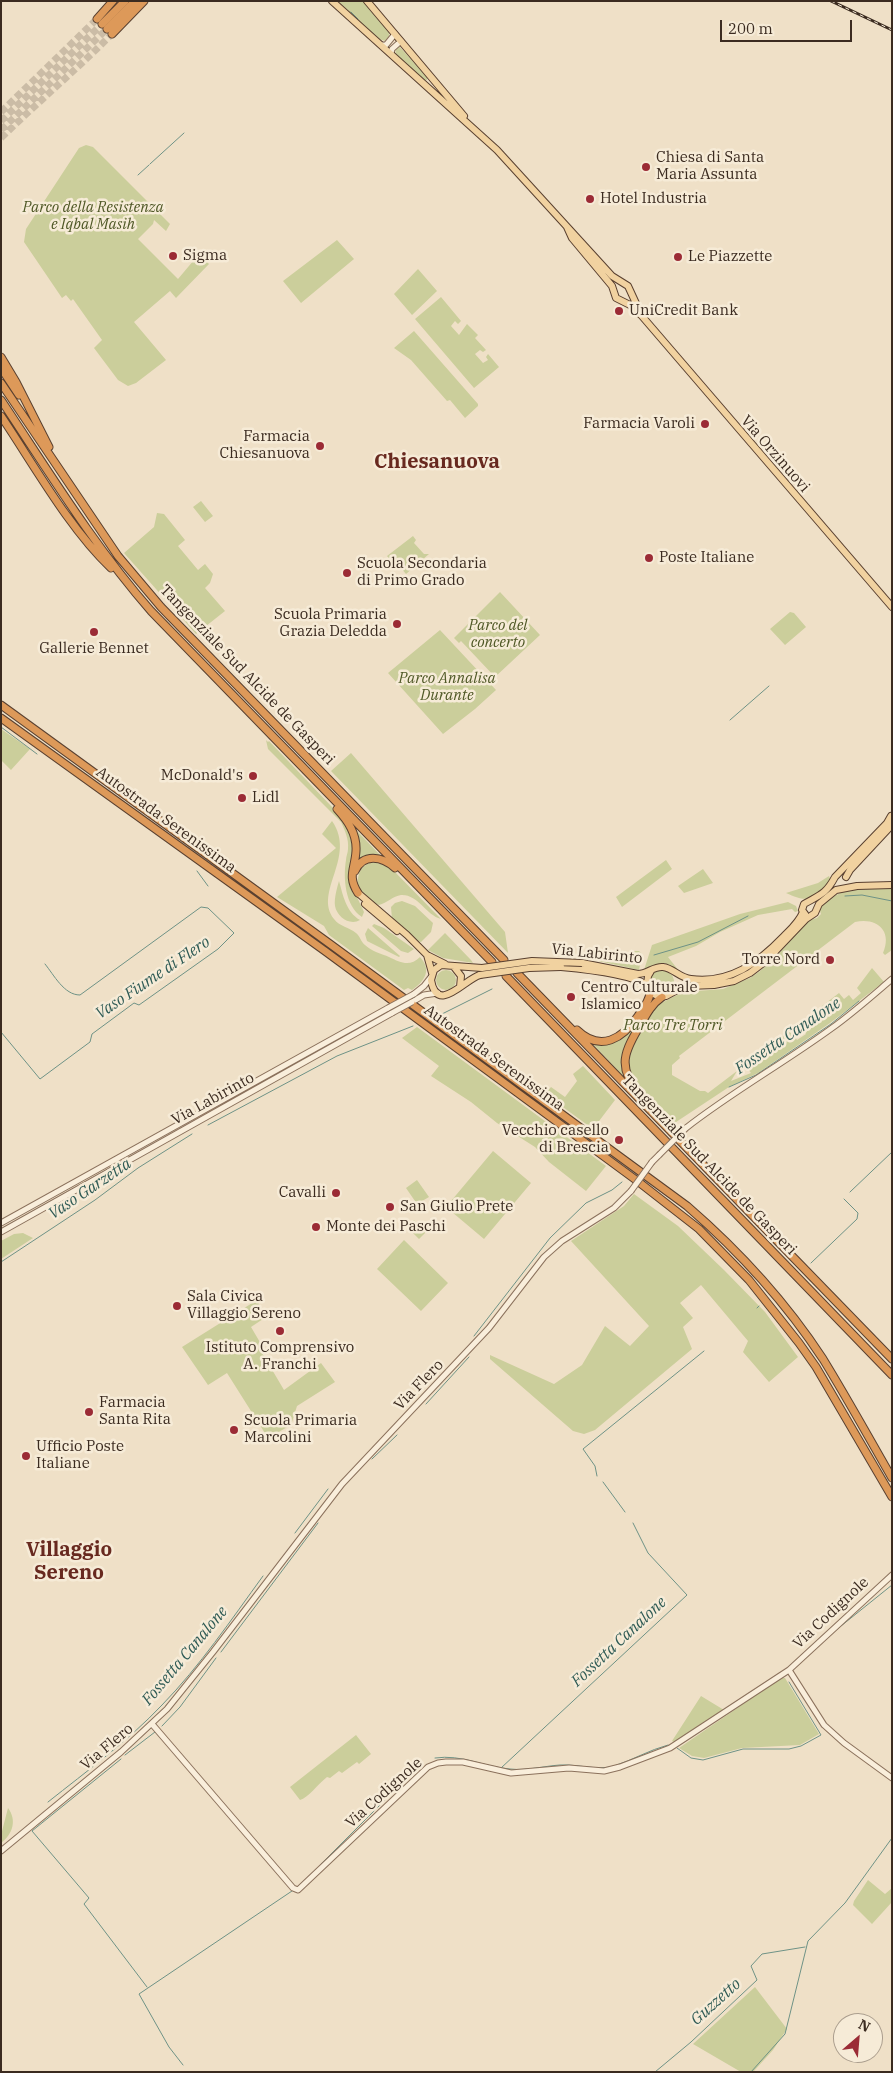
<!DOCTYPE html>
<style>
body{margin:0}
#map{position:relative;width:893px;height:2073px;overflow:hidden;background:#efe0c7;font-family:"IBM Plex Serif",serif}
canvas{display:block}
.frame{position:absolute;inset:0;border:2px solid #3b2b20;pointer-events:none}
.north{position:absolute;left:833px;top:2013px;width:50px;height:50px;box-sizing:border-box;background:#f6ebd7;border:1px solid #ab9e8e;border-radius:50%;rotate:27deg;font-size:14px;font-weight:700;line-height:20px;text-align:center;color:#3b2b20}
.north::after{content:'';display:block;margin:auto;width:18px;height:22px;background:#9b2b35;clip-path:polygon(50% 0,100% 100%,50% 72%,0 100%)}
.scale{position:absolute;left:720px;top:20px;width:132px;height:22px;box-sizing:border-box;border:2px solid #3b2b20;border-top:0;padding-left:6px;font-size:15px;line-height:18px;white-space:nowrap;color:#3b2b20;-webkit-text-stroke:4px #f6ebd7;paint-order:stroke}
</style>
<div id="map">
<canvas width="893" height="2073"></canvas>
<div class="frame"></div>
<div class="north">N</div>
<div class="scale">200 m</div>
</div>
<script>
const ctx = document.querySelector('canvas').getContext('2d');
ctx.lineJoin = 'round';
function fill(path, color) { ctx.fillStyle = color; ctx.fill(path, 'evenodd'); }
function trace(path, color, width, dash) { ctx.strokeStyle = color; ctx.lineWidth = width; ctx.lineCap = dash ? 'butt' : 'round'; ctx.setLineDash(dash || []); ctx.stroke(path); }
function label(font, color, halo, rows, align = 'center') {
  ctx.font = font + ' "IBM Plex Serif",serif'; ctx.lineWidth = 5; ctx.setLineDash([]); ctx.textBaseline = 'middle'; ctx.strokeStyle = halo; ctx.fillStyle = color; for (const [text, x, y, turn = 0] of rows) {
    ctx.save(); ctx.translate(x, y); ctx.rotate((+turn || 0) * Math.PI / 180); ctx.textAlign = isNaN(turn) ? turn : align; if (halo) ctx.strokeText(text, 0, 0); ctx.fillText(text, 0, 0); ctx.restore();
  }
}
fill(new Path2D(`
 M337,1H363L389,31V38L385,41L379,39Z
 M399,46L427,77V80H424L396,54L395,49Z
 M86,145L93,147L170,224L166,231L154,220L153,224L138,239L178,279L199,254L209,264L176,298L170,291L134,322L166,360L136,383L128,386L118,380L94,348L102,340L73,299L71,301L66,295L62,298L24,242L26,229L79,148Z
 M337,240L354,259L301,303L283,281Z
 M418,269L437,291L412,315L394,294Z
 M441,297L461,321L458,324L455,321L451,326L459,335L467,324L478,335L475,338L486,350L483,352L480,350L475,354L483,363L488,360L486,357L488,354L499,367L474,388L415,319Z
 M414,331L478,404V406L465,418L450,400L447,401L411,360L394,348Z
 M201,501L213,516L205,522L193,507Z
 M157,513L164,514L185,540L178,546L198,570L205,564L213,574L210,583L205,588L225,611L196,634L124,553L154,527Z
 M413,536L416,540L414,543L424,554H429L406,574L395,561L392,562L387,556Z
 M500,592L540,635L495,677L461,641L459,643L454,638Z
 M790,612L794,613L806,627L785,645L770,629Z
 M440,630L496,690L475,709L443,734L388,673Z
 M1,729L30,749L11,770L1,760Z
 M266,740L268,742L269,741L333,808L350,834L354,847L349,880L364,912L362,917C345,906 343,878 346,860C346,856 348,853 348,849C349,839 345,831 341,822L268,749Z
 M351,753L505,932L508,953L331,771Z
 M332,821C357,857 313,892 334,919C340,927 349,927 356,933C360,936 361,942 365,945C371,951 382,954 389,957C401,963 410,967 420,957C432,970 425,981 412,990L408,988L404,990L329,935L324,926L277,897L336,848L322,834Z
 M356,830L381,856L370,855L358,861L359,841Z
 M666,860L672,869L622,907L616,897Z
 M374,862L390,867L441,919C426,915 418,894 401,895C393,896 387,903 379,905C370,902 362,893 357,885C359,873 359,865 374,862Z
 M703,869L713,883L684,893L678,886Z
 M829,876L831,881C814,899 809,904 786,893L818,883Z
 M339,881C343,895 346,912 360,920C350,926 337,917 335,906C334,898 337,888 339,881Z
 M876,888L892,889V950L885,955L883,953C893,930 876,917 855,922L679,1056L680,1058L672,1065V1075L700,1091H705L708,1093L737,1071L731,1081L751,1073L747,1068L751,1064L748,1062L790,1031L797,1040L806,1034L803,1029L808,1023L804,1020L839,993L844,999L849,995L853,1000L861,993L857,988L872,968L884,982L830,1023L758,1073L729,1087L673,1124L637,1086L630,1075L628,1067L632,1047L655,1006L683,992L723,989L750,978L760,971L776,957L807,921L817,918L821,914L819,908C841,888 848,890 876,888Z
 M402,901L415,906L433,923L431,932L421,942L416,941L392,919L391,907L395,903Z
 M788,902L796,906L798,911L795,912L792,909L758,915L720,932L696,946L668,957L679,971C662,958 662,964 644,970L652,945L740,914Z
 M374,924L384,928L414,949L408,953L401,951L372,926Z
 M368,928L400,956L399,957L367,941L365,934Z
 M445,933L471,960L473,963L443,958L428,950Z
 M634,951H639L642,954L639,970L594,960Z
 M436 980a10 10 0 1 1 20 0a10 10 0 1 1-20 0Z
 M650 982a12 12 0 1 1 24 0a12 12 0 1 1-24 0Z
 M643,1014C631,1034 615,1053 624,1077L590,1041C623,1039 623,1040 643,1014Z
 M417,1027L606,1166L586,1191L549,1162L535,1147L497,1123L471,1102L431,1076L439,1066L402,1038Z
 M583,1066L615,1100L593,1129L545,1094L551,1087L565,1097L577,1081L573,1074Z
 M493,1151L531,1183L484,1239L446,1207Z
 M417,1180L429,1197L417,1204L406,1188Z
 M634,1194L678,1226L724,1270L765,1312L798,1357L769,1382L743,1352L748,1341L701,1285L680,1303L693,1318L683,1327L692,1349L595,1430L584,1434L573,1431L490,1359V1355L554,1384L582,1365L605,1326L630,1346L649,1326L571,1241L624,1206Z
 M414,1220L426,1232L419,1239L407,1227Z
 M23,1233L33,1238L1,1259V1241L14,1234Z
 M404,1240L448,1283L421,1311L377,1269Z
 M257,1300L266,1317L251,1327L261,1344V1351L284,1390L321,1363L335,1382L297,1406L291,1425L268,1438L227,1373L208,1385L182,1347Z
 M781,1678H785L819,1734L800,1745L742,1748L704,1758L692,1756L679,1748Z
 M701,1696L724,1710L674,1742L672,1741Z
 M356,1735L371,1754L359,1764L357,1762L342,1773L339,1771L330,1778L327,1777C318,1784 308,1798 300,1800L290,1787Z
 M8,1808C17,1820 13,1834 1,1843V1835Z
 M868,1880L885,1894L892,1888V1902L872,1924L853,1905L854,1901Z
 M755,1987L787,2029L773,2050L753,2072H741L693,2044Z`), '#cbce9b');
trace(new Path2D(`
 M351,12L358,19
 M150,164L184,133
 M138,175L149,165
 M730,720L769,686
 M1,727L37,754
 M197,871L208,886
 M845,896L862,895L892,901
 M654,955L698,942L748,916
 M442,1014L492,989
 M1,1032L40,1079L90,1042L92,1034L134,1003L139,1005L218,949L234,933L208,908L201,907L80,995C64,995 54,975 45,964
 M729,1087L756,1075L831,1024L859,1001
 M208,1125L337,1056L413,1026
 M850,1192L892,1152
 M1,1262L95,1200L138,1168L192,1134
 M811,1263L857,1219L858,1213L844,1199
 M757,1308L759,1306
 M474,1336L550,1238L586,1203L612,1190L622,1182
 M426,1404L469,1357
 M372,1459L397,1435
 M597,1476L595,1466L583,1449L704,1351
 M603,1482L625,1512
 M295,1533L328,1489
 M836,1630L892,1585
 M221,1652L318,1523
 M795,1668L798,1665
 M162,1726L180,1707L216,1658
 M677,1748L691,1758L703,1760L743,1749H789L801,1746L821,1735L789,1682
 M125,1755L155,1732
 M435,1758C462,1754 484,1767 510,1769C527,1771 544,1766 560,1765C578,1764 597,1771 614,1766C633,1760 649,1750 668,1745
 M121,1759L32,1831L89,1898L84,1904L147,1987
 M501,1768L687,1595L648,1553L633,1523
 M48,1802C87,1771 128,1741 162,1705C200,1666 231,1620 263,1576
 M321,1864L384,1801
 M183,2065L169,2047L139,1994L292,1891
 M655,2072L691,2042L757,1980L751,1966L762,1954L805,1947
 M751,2072L785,2034L808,1941L845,1903L892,1838`), '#6e9286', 1);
trace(new Path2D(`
 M1,112L97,19
 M1,121L102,24
 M1,130L107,29
 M1,138C38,102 76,70 112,34`), '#cbbca6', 7, [7, 3.5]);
const minor = new Path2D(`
 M382,45H386L395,34
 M391,53L392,49L401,41
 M414,994L424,986L431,977
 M412,1002L424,995L438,993
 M686,1128C732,1092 784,1063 832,1028C853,1013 872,996 892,979
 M652,1162L659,1155
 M1,1223L388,1008
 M1,1232L392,1013
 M789,1670L824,1725L844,1743L892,1778
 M152,1724L293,1888L298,1890L428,1767L438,1763L446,1762H463L511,1773L569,1768L604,1771L620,1767L670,1748L789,1670L892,1575
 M1,1851L121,1752L167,1709L213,1652L342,1484L489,1328L544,1257L562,1241L614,1208L631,1191`);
const major = new Path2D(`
 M332,1L497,150L612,276L628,286L640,312
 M367,1L464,116
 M567,227L572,238L612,286L616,298L630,305L641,315L892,607
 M846,877L850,870L892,825
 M358,893L407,935L427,955L445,964
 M365,904L397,931
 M805,914L802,910L804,904C820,895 826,894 835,877L887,823L891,816
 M427,955L432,973
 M582,963L638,974C647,974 654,966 663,967C673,968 680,978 691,979C730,984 758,963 784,936C791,929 799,922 803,912
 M454,967L461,976L460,987
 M561,967C583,969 630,974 647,985
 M651,971L648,976L647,985L650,992L659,997L666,996L679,989L688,986L714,985L734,981L750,973L767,960L806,919L815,913L819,904L836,890L857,886L892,885
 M480,975C466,978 437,1016 431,980L434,970L441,965L482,968`);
const highway = new Path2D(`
 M97,19L113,1
 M102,24L125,1
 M107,29L135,1
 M112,34L144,1
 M1,357L16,382L49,447
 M1,368L19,395
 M1,383L118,556L161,607L504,960
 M1,400C49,472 94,546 151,611L492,962
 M1,416C34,465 69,528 111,568
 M1,705L330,944L687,1206C739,1251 785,1301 823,1359C847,1398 869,1438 892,1478
 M1,718L325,951L640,1183L699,1229L749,1280L799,1343L816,1367L892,1497
 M337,809C348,821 357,834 356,851C355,869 347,876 358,893
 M355,871C363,853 382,856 395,868
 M517,973L892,1359
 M506,976L892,1375
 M577,1030C601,1053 623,1038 638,1016C643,1009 650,1000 650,992
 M639,1093C616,1067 625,1050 641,1024C647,1013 652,1004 662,997`);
trace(minor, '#8b715c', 7);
trace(major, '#594030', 8);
trace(highway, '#594030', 9);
trace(minor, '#f9eedb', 5);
trace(major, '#f1d2a0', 6);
trace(highway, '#dd9959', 7);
const rail = new Path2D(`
 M831,1L892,30`);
trace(rail, '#3b2b20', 3);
trace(rail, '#f6ebd7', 1, [4]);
const minorBridge = new Path2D(`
 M388,1008L414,994
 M392,1013L412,1002
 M659,1155L686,1128
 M631,1191L652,1162`);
const majorBridge = new Path2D(`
 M482,968L532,961L582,963
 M480,975L529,968L561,967`);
trace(minorBridge, '#8b715c', 7, []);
trace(majorBridge, '#594030', 8, []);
trace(minorBridge, '#f9eedb', 5);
trace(majorBridge, '#f1d2a0', 6);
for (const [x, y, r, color] of [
 [646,167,5,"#9b2b35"],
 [590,199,5,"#9b2b35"],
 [173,256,5,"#9b2b35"],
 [678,257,5,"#9b2b35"],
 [619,311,5,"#9b2b35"],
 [705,424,5,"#9b2b35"],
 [320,446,5,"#9b2b35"],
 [649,558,5,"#9b2b35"],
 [347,573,5,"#9b2b35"],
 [397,624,5,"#9b2b35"],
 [94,632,5,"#9b2b35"],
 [253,776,5,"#9b2b35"],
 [242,798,5,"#9b2b35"],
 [830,960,5,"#9b2b35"],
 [571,997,5,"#9b2b35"],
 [619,1140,5,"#9b2b35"],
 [336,1193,5,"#9b2b35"],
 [390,1207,5,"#9b2b35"],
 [316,1227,5,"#9b2b35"],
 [177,1306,5,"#9b2b35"],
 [280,1331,5,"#9b2b35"],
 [89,1412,5,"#9b2b35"],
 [234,1430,5,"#9b2b35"],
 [26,1456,5,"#9b2b35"]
]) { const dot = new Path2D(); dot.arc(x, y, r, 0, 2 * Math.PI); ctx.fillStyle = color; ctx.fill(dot); trace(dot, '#f6ebd7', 2); }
label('15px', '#3b2b20', '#f6ebd7', [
 ["Chiesa di Santa",656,158],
 ["Maria Assunta",656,175],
 ["Hotel Industria",600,199],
 ["Sigma",183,256],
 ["Le Piazzette",688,257],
 ["UniCredit Bank",629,311],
 ["Farmacia Varoli",695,424,"right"],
 ["Farmacia",310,437,"right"],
 ["Chiesanuova",310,454,"right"],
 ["Poste Italiane",659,558],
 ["Scuola Secondaria",357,564],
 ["di Primo Grado",357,581],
 ["Scuola Primaria",387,615,"right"],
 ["Grazia Deledda",387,632,"right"],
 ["Gallerie Bennet",94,649,"center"],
 ["McDonald's",243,776,"right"],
 ["Lidl",252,798],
 ["Torre Nord",820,960,"right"],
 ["Centro Culturale",581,988],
 ["Islamico",581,1005],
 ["Vecchio casello",609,1131,"right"],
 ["di Brescia",609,1148,"right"],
 ["Cavalli",326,1193,"right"],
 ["San Giulio Prete",400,1207],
 ["Monte dei Paschi",326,1227],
 ["Sala Civica",187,1297],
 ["Villaggio Sereno",187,1314],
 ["Istituto Comprensivo",280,1348,"center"],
 ["A. Franchi",280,1365,"center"],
 ["Farmacia",99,1403],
 ["Santa Rita",99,1420],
 ["Scuola Primaria",244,1421],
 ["Marcolini",244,1438],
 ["Ufficio Poste",36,1447],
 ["Italiane",36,1464]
], 'left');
label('italic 15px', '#4f5826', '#f6ebd7', [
 ["Parco della Resistenza",93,208],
 ["e Iqbal Masih",93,225],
 ["Parco del",498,626],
 ["concerto",498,643],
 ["Parco Annalisa",447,679],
 ["Durante",447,696],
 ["Parco Tre Torri",673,1026]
]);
label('15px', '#3b2b20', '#f6ebd7', [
 ["Via Orzinuovi",775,454,49],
 ["Tangenziale Sud Alcide de Gasperi",247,675,46],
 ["Autostrada Serenissima",166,820,36],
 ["Via Labirinto",597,954,6],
 ["Autostrada Serenissima",494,1058,36],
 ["Via Labirinto",213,1099,-29],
 ["Tangenziale Sud Alcide de Gasperi",709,1165,46],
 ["Via Flero",419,1385,-46],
 ["Via Codignole",831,1613,-43],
 ["Via Flero",107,1747,-40],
 ["Via Codignole",384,1793,-42]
]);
label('italic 16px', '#2f5b55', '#f6ebd7', [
 ["Vaso Fiume di Flero",153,978,-34],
 ["Fossetta Canalone",788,1036,-34],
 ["Vaso Garzetta",90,1189,-34],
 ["Fossetta Canalone",619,1642,-43],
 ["Fossetta Canalone",185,1656,-50],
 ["Guzzetto",716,2002,-42]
]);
label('bold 20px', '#68291f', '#f6ebd7', [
 ["Chiesanuova",437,462],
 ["Villaggio",69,1550],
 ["Sereno",69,1573]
]);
</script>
